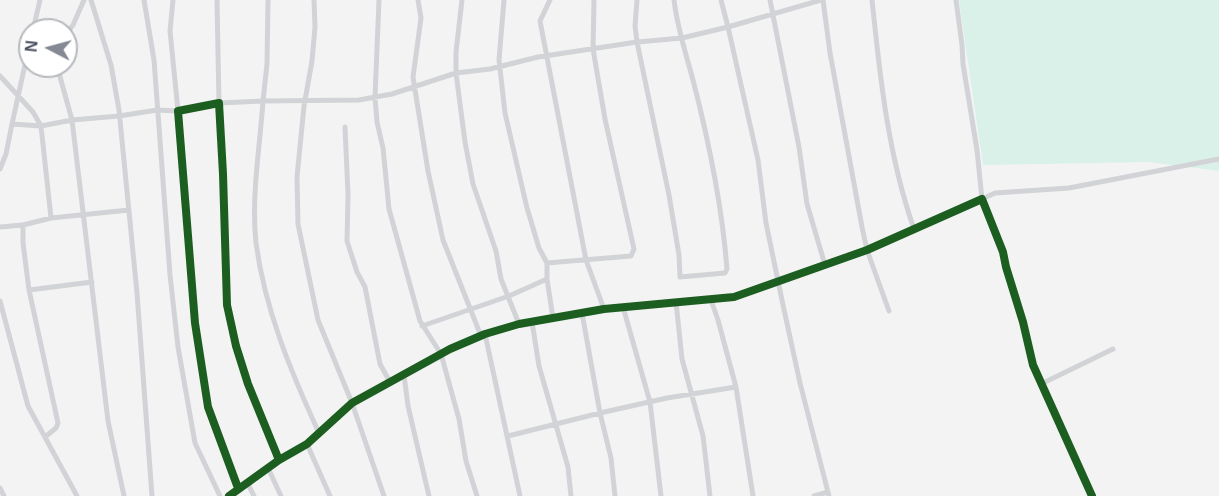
<!DOCTYPE html>
<style>
body{margin:0}
#map{position:relative;width:1219px;height:496px;overflow:hidden;background:#f3f3f3;font-family:Arial,sans-serif}
canvas{display:block}
.north{position:absolute;left:18px;top:18px;width:60px;height:60px;box-sizing:border-box;background:#fff;border:2px solid #b7b9bf;border-radius:50%;rotate:276deg;font-size:16px;font-weight:700;line-height:24px;text-align:center;color:#4a505f}
.north::after{content:'';display:block;margin:auto;width:21px;height:27px;background:#858993;clip-path:polygon(50% 0,100% 100%,50% 72%,0 100%)}
</style>
<div id="map">
<canvas width="1219" height="496"></canvas>
<div class="north">N</div>
</div>
<script>
const ctx = document.querySelector('canvas').getContext('2d');
ctx.lineJoin = 'round';
function fill(path, color) { ctx.fillStyle = color; ctx.fill(path, 'evenodd'); }
function trace(path, color, width, dash) { ctx.strokeStyle = color; ctx.lineWidth = width; ctx.lineCap = dash ? 'butt' : 'round'; ctx.setLineDash(dash || []); ctx.stroke(path); }
fill(new Path2D(`
 M959,0H1219V171L1149,162L983,165Z`), '#d9f1e8');
trace(new Path2D(`
 M91,0L111,65L119,110L137,293L152,496
 M144,0L154,60L170,275L178,347L195,443L220,496
 M217,0L219,103L263,101C260,147 251,196 256,243C265,310 291,372 319,433
 M268,0L267,64L263,101L359,100L392,94L456,73L490,69L538,57L637,42L635,26L637,0
 M314,0L315,27L312,61L304,106L297,177L298,224L318,320L352,403L384,496
 M379,0L375,97L377,122L383,148L389,209L420,321L441,354L459,419L466,461L477,496
 M418,0L421,18L413,77L428,171L443,240L481,336
 M462,0L456,52V73L465,142L473,184L496,251L501,279L519,324
 M550,0L540,21L586,260L604,309
 M674,0C677,27 686,54 693,80C709,142 722,205 727,269L725,273L680,277L679,255L669,195L637,42L682,38L728,27L721,0
 M770,0L799,147L807,204L825,265
 M821,0L728,27L758,160L766,223L783,305L800,383L829,496
 M823,0L830,53L862,227L867,250L889,311
 M872,0C880,77 888,155 914,229
 M956,0L962,45L963,64L977,150L982,199L995,193L1069,188L1219,159
 M33,30L40,0
 M66,34L73,25L84,0
 M57,66L72,120L108,421L124,496
 M0,76L33,112L41,126L51,218
 M12,124L30,42
 M345,127L348,194L347,241L357,272L365,287L380,364L390,382
 M0,169L6,154L12,124L41,126L72,120L119,116L157,110L178,111L170,31L173,0
 M23,225L51,218L129,210
 M0,227L23,225V243L29,290L58,423L56,428L45,437
 M547,263L631,256L634,249L605,119L593,49L594,0
 M547,279L553,318
 M29,290L92,282
 M0,301L28,406L77,496
 M676,302L682,359L703,436L710,496
 M623,307L650,402L661,496
 M582,313L600,413L667,398L736,387L718,320L711,300
 M532,322L539,366L568,467L571,496
 M422,326L509,296L547,279V263L539,248L527,208L505,113L499,60L504,0
 M485,334L520,496
 M404,375L408,406L429,496
 M1041,384L1113,349
 M736,387L753,496
 M508,436L600,413L611,458L615,496
 M307,444L330,496
 M268,468L281,496
 M247,482L254,496
 M0,488L4,496
 M238,488L208,407L195,323L178,111L219,103L223,174L227,305L236,346L248,384L279,460
 M229,496L279,460L307,444L352,403L450,349L485,334L519,324L604,309L734,297L867,250L982,199L1003,252L1006,267L1023,322L1033,365L1092,496
 M814,496L828,492`), '#d1d3d6', 5);
trace(new Path2D(`
 M238,488L208,407L195,323L178,111L219,103L223,174L227,305L236,346L248,384L279,460
 M229,496L279,460L307,444L352,403L450,349L485,334L519,324L604,309L734,297L867,250L982,199L1003,252L1006,267L1023,322L1033,365L1092,496`), '#1b5e20', 8);
</script>
